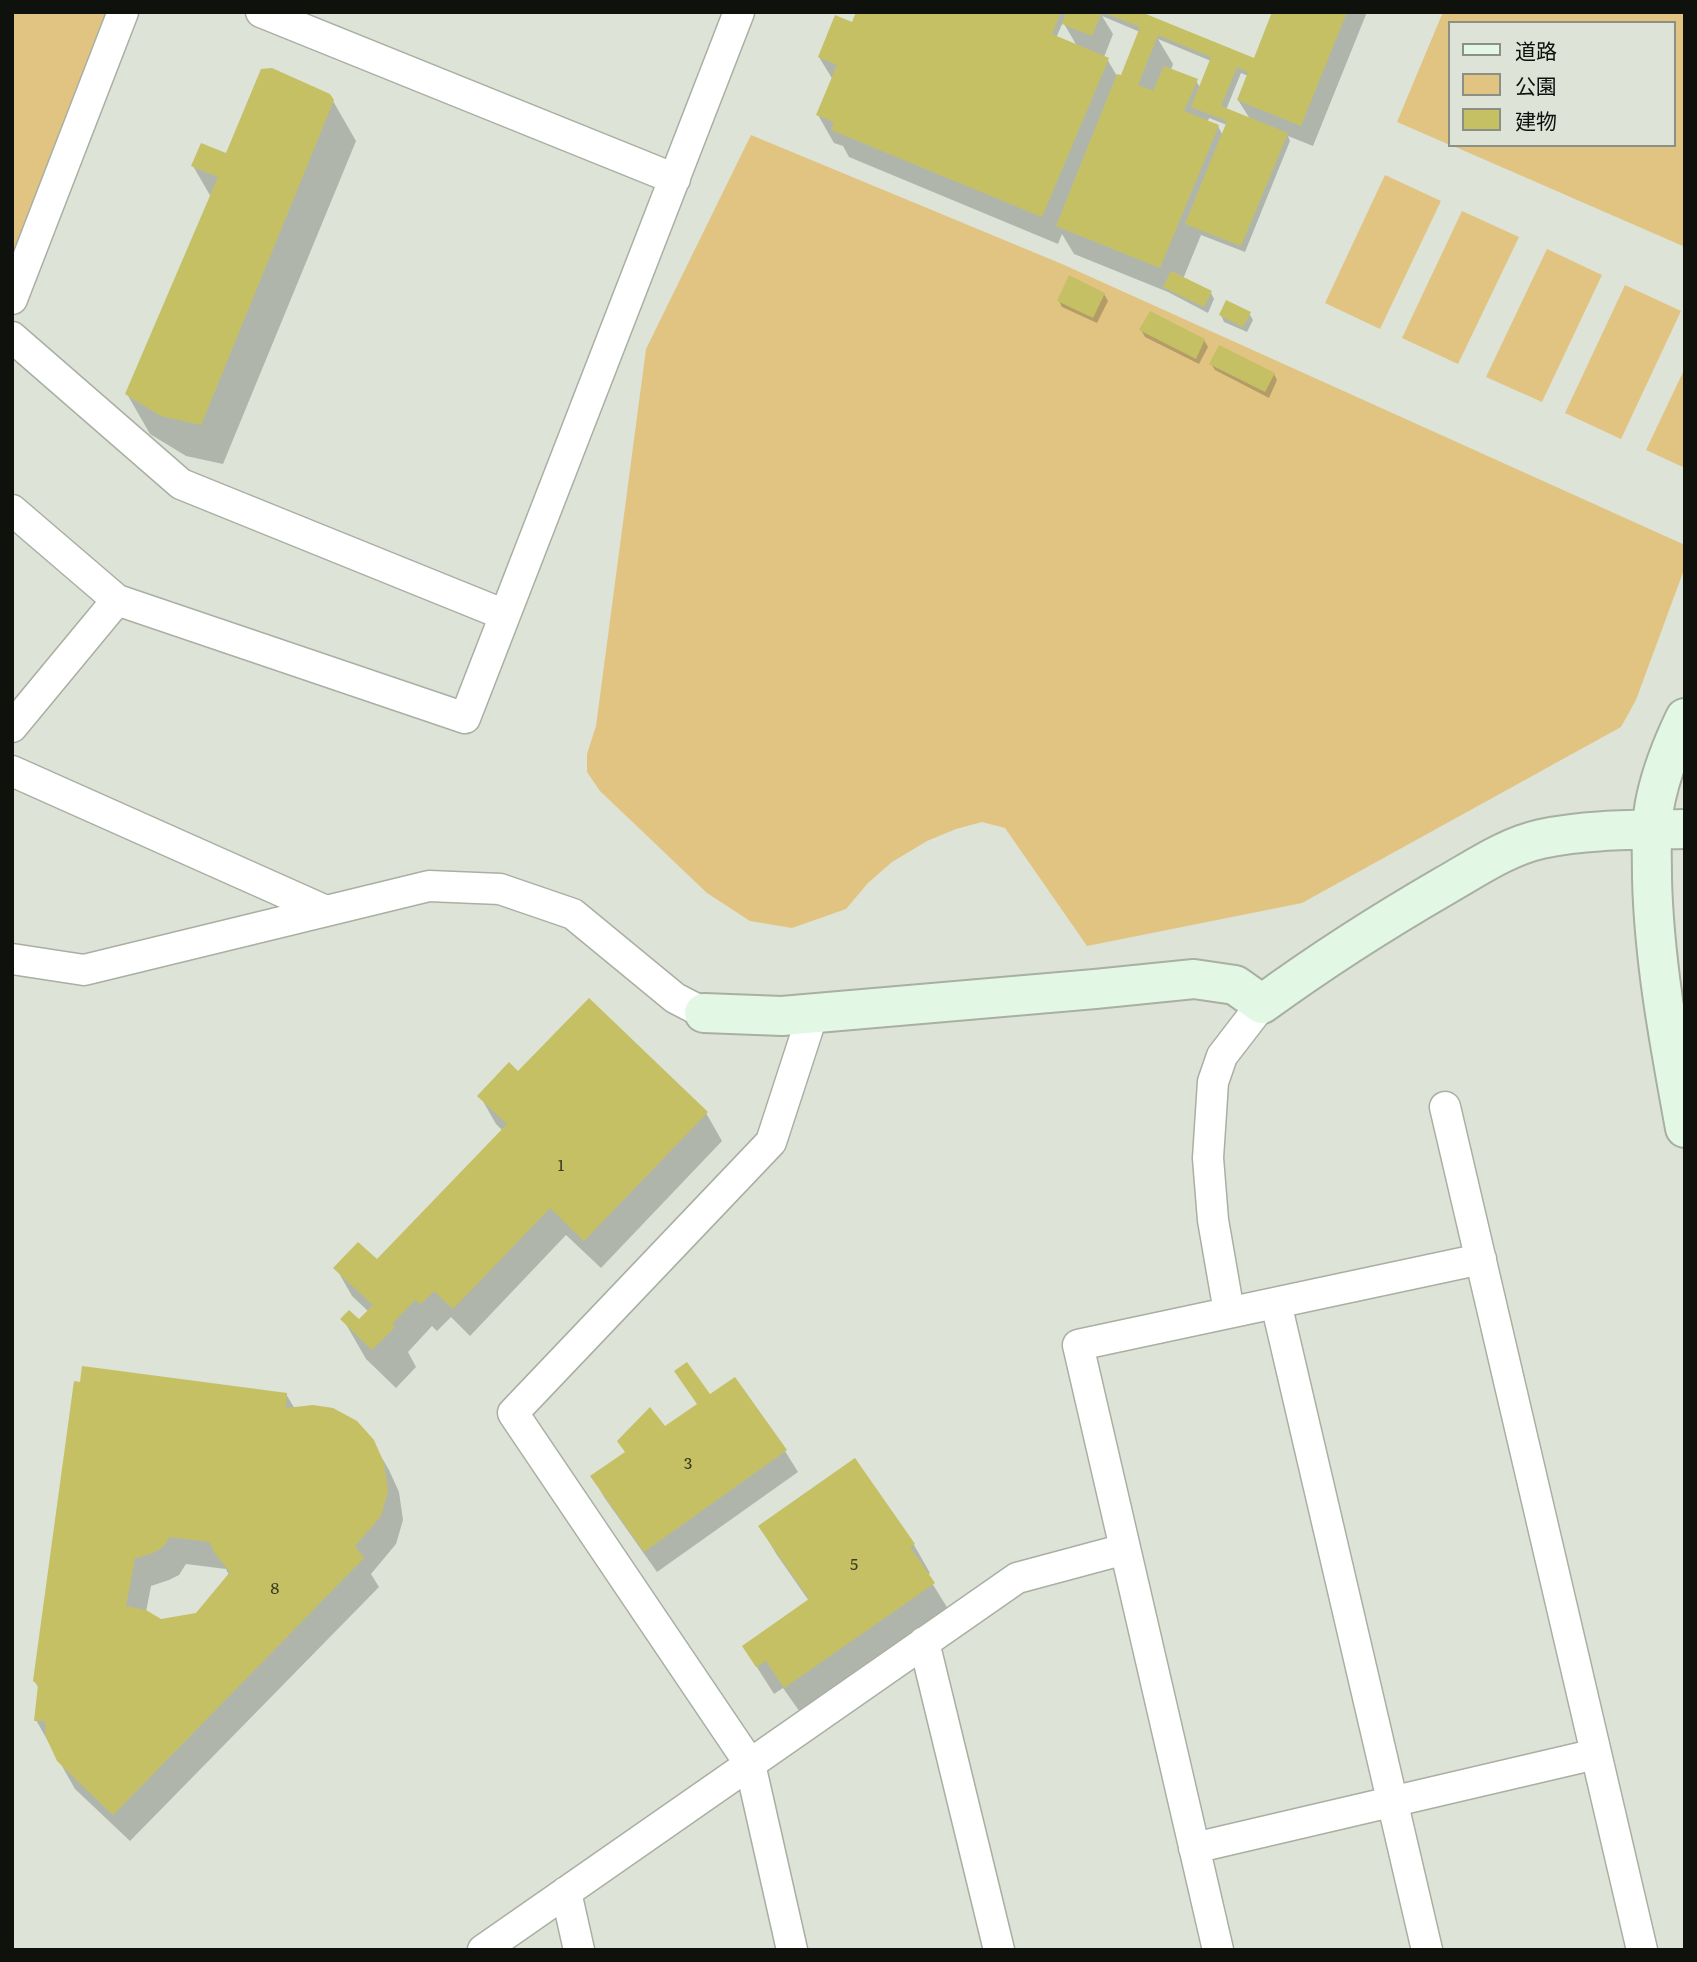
<!DOCTYPE html>
<meta charset="utf-8">
<style>
body{margin:0}
#map{position:relative;width:1697px;height:1962px;overflow:hidden;background:#dde3d6;font-family:Literata,"Noto Sans JP",serif}
canvas{display:block}
.frame{position:absolute;inset:0;border:14px solid #0f110d;pointer-events:none}
.legend{position:absolute;left:1448px;top:21px;width:228px;height:126px;box-sizing:border-box;background:#dde3d6;border:2px solid #8b8f86;margin:0;padding:9px 12px;list-style:none;font-size:21px;color:#0f110d}
.legend li{display:flex;align-items:center;gap:14px;height:35px}
.legend b{width:35px;border:2px solid #8b8f86}
</style>
<div id="map">
<canvas width="1697" height="1962"></canvas>
<div class="frame"></div>
<ul class="legend">
<li><b style="height:9px;background:#e2f8e4"></b>道路</li>
<li><b style="height:19px;background:#e2c482"></b>公園</li>
<li><b style="height:19px;background:#c4c063"></b>建物</li>
</ul>
</div>
<script>
const ctx = document.querySelector('canvas').getContext('2d');
ctx.lineJoin = 'round';
function fill(path, color) { ctx.fillStyle = color; ctx.fill(path, 'evenodd'); }
function trace(path, color, width, dash) { ctx.strokeStyle = color; ctx.lineWidth = width; ctx.lineCap = dash ? 'butt' : 'round'; ctx.setLineDash(dash || []); ctx.stroke(path); }
function label(font, color, halo, rows, align = 'center') {
  ctx.font = font + ' Literata,serif'; ctx.lineWidth = 5; ctx.setLineDash([]); ctx.textBaseline = 'middle'; ctx.strokeStyle = halo; ctx.fillStyle = color; for (const [text, x, y, turn = 0] of rows) {
    ctx.save(); ctx.translate(x, y); ctx.rotate((+turn || 0) * Math.PI / 180); ctx.textAlign = isNaN(turn) ? turn : align; if (halo) ctx.strokeText(text, 0, 0); ctx.fillText(text, 0, 0); ctx.restore();
  }
}
fill(new Path2D(`
 M12,12H110L12,258Z
 M1443,12H1685V247L1451,145H1674V23H1450V145L1397,122Z
 M751,135L1062,264L1685,545V567L1636,700L1621,727L1302,903L1087,946L1005,828L982,822L956,829L927,841L892,862L868,883L846,909L792,928L750,921L707,893L600,791L587,772V754L596,726L646,349Z
 M1385,175L1441,201L1380,329L1325,303Z
 M1462,211L1519,237L1458,364L1402,338Z
 M1547,249L1602,275L1542,402L1486,377Z
 M1625,285L1681,311L1621,439L1565,413Z
 M1685,368V468L1646,450Z`), '#e2c482');
fill(new Path2D(`
 M1047,12H1137L1255,60L1274,12H1367L1313,146L1288,136L1290,141L1245,252L1201,235L1183,279L1211,293L1214,299L1208,313L1168,292L1074,254L1062,234L1058,244L849,157L843,146L834,143L818,115L833,80L819,57L853,24L1045,16ZM1102,16L1140,32L1122,77L1117,76L1107,59L1104,57L1113,34ZM1063,22L1077,46L1056,38ZM1158,39L1211,61L1200,88L1196,80L1171,70L1173,64ZM1241,73L1248,76L1238,100L1250,119L1226,110ZM1209,118L1227,125L1223,136L1218,126L1208,121Z
 M333,101L356,141L223,464L186,456L150,434L127,394L211,197L193,166L227,156Z
 M1104,294L1108,301L1097,323L1062,307L1059,301Z
 M1249,313L1253,320L1247,332L1224,322L1221,315Z
 M1141,330L1204,340L1208,347L1199,364L1145,337Z
 M1211,364L1274,374L1277,380L1269,398L1215,370Z
 M518,1074L706,1113L722,1141L601,1268L566,1235L470,1336L451,1317L437,1331L432,1326L408,1352L416,1367L396,1388L366,1359L343,1319L359,1322L369,1312L352,1296L336,1268L377,1262L503,1131L496,1124L480,1096Z
 M676,1371L710,1397L734,1379L785,1451L798,1472L657,1572L604,1497L592,1476L698,1405Z
 M76,1383L286,1394L295,1409L372,1441L389,1470L399,1492L403,1520L396,1544L371,1574L379,1587L130,1841L75,1789L36,1720L39,1689L34,1680ZM186,1564L226,1569L229,1575L197,1615L161,1621L146,1612L151,1586L169,1580L179,1575Z
 M760,1527L914,1545L930,1573L927,1575L950,1612L802,1715L783,1688L774,1694L744,1647L809,1601L777,1555Z`), '#0003');
fill(new Path2D(`
 M856,12H1040L1044,14L1045,12H1061L1052,34L1109,58L1042,217L831,130L834,122L816,115L837,65L818,57L835,15L852,22Z
 M1066,12H1102L1092,36L1062,24Z
 M1103,12H1141L1254,58L1272,12H1347L1301,126L1237,100L1248,72L1237,67L1221,106L1288,133L1241,246L1185,224L1227,121L1191,107L1211,57L1158,35L1138,85L1153,91L1164,66L1198,79L1184,111L1219,125L1160,268L1056,226L1117,74L1121,75L1140,27Z
 M272,68L330,94L334,100L201,425L161,416L125,394L218,177L191,166L201,143L226,153L261,69Z
 M1171,271L1212,291L1204,307L1163,287Z
 M1069,275L1105,293L1093,318L1057,301Z
 M1226,300L1251,312L1243,327L1219,315Z
 M1150,311L1205,339L1196,359L1139,330Z
 M1219,345L1275,373L1265,392L1209,364Z
 M589,998L708,1112L584,1241L550,1208L453,1309L434,1291L421,1304L415,1300L392,1324L395,1327L372,1350L340,1319L349,1310L359,1319L373,1305L333,1268L358,1242L377,1259L507,1124L477,1096L509,1062L518,1071Z
 M687,1362L710,1394L735,1377L787,1450L644,1552L590,1476L625,1452L617,1441L650,1407L665,1426L697,1404L674,1371Z
 M82,1366L287,1393L286,1408L313,1405L333,1408L357,1421L374,1440L384,1463L388,1491L381,1516L355,1546L364,1558L113,1815L57,1761L46,1737L45,1721H34L38,1685L33,1681L74,1381L80,1382ZM170,1537L209,1542L216,1555L230,1572L196,1613L161,1619L146,1610L126,1606L135,1558L153,1553L163,1547Z
 M855,1458L915,1544L910,1547L935,1583L784,1688L766,1661L756,1667L742,1646L809,1599L758,1526Z`), '#c4c063');
const street = new Path2D(`
 M261,12L675,179
 M12,299L123,12
 M12,337L181,484L505,615
 M12,510L117,600L465,718L739,12
 M12,727L117,600
 M12,771L326,911
 M12,959L84,970L429,886L500,889L573,914L675,998L704,1013
 M1445,1107L1642,1950
 M1276,1303L1427,1950
 M1229,1312L1213,1220L1208,1158L1213,1082L1222,1056L1262,1004
 M924,1642L999,1950
 M1194,1848L1596,1754
 M566,1892L579,1950
 M483,1950L1017,1578L1125,1549
 M792,1950L750,1764L513,1413L771,1142L813,1013
 M1218,1950L1078,1345L1481,1259`);
const secondary = new Path2D(`
 M1685,718C1673,743 1662,770 1656,798C1650,825 1652,851 1652,878C1654,963 1670,1046 1685,1128
 M704,1013L782,1016L1095,989L1194,979L1235,985L1262,1004C1321,961 1382,922 1446,885C1476,868 1506,847 1541,839C1588,829 1638,830 1685,829`);
trace(street, '#a9afa3', 33);
trace(secondary, '#a9afa3', 42);
trace(street, '#fff', 30);
trace(secondary, '#e2f8e4', 38);
label('16px', '#3c3d22', null, [
 ["1",561,1166],
 ["3",688,1464],
 ["5",854,1565],
 ["8",275,1589]
]);
</script>
